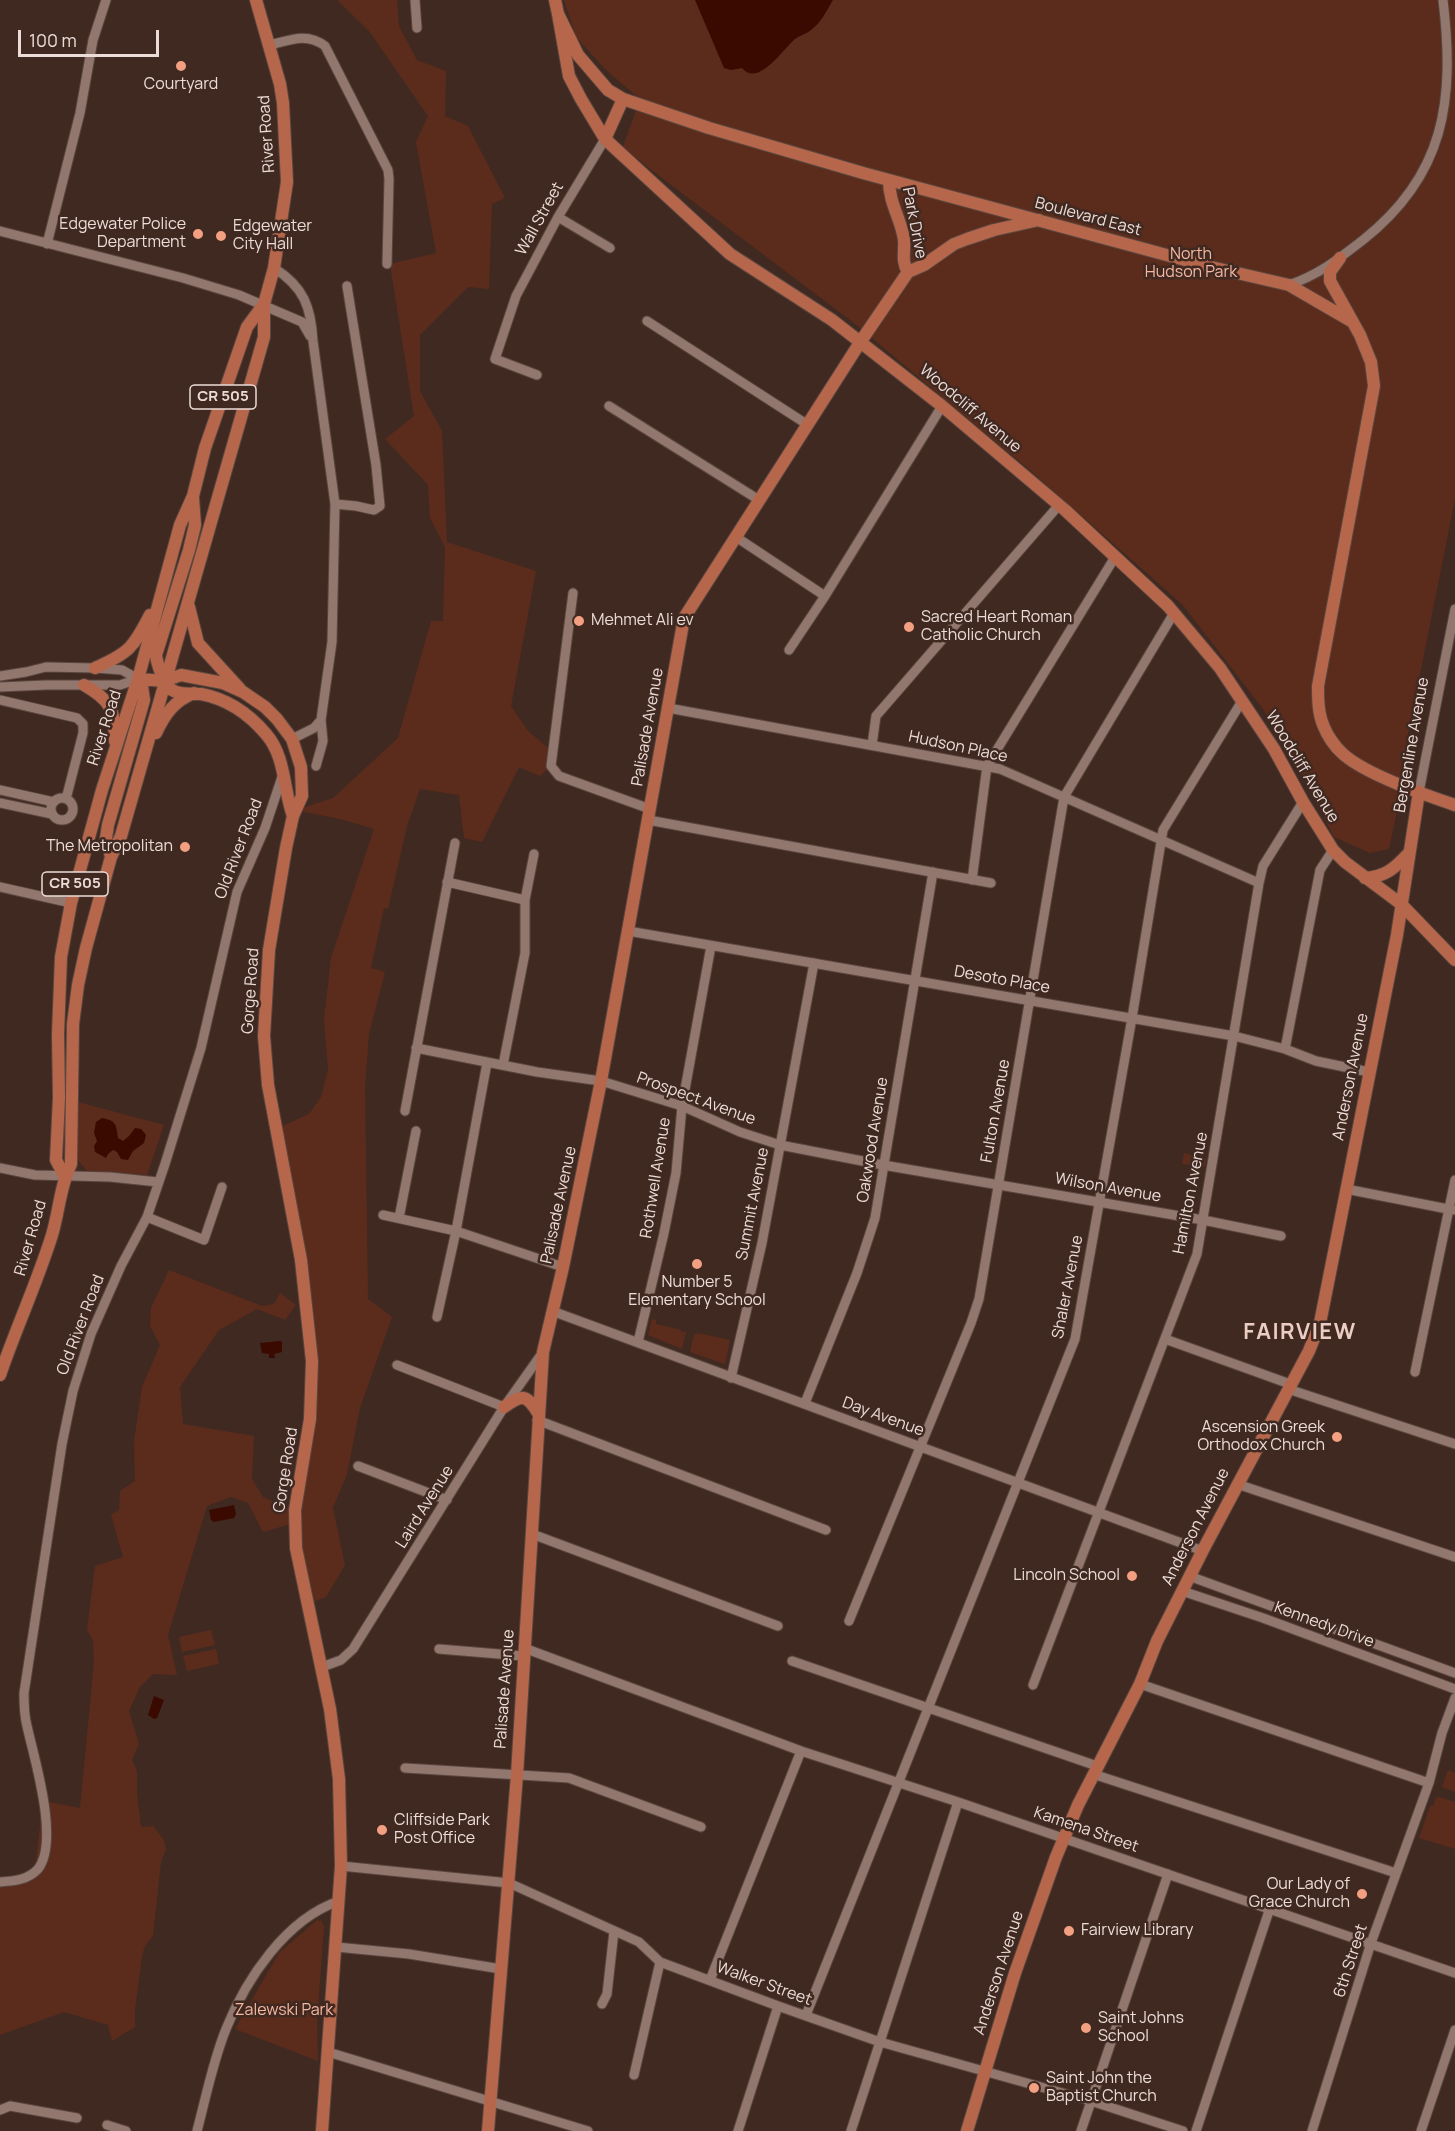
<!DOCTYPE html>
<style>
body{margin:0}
#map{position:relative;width:1455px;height:2131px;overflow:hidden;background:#402921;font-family:Manrope,sans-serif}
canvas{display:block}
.scale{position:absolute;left:18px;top:30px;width:141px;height:27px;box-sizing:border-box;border:3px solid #ecdcd7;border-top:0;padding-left:8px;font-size:18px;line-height:21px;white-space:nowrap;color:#ecdcd7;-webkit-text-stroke:4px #402921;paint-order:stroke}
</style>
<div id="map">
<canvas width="1455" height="2131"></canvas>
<div class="scale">100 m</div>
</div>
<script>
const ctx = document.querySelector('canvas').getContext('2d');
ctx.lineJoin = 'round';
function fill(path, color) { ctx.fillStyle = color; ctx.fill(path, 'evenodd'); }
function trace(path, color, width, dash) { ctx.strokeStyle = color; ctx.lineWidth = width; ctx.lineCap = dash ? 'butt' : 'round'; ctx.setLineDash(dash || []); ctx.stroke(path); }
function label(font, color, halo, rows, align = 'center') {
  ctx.font = font + ' Manrope,sans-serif'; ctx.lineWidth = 5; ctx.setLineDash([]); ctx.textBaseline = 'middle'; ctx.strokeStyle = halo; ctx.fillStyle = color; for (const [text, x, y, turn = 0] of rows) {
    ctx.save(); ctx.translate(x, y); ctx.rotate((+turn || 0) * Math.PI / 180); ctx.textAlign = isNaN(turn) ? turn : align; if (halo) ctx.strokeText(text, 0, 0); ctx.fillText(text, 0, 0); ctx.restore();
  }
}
fill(new Path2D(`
 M337,0H397L399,26L417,60L446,71L445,116L468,126L505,198L492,204L489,289L468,287L420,335V391L442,431L447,542L536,571L511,706L528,731L552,751L551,766L540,776L519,767L482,842L464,838L459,795L420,789L407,826L388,909L384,908L371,968L385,972L369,1034L365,1086L368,1299L392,1317L360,1408L347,1474L333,1508L345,1565L326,1597L307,1604L294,1523L263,1532L248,1503L231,1497L207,1506L168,1635L177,1675L153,1674L140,1687L129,1711L139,1744L132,1760L137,1771V1792L141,1827L153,1826L164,1840L166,1849L161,1862L153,1936L145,1946L142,1956L135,2010V2027L112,2041L108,2025L64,2012L0,2035V1879L34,1876L43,1801L80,1808L94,1662L93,1641L87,1630L95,1566L123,1557L111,1515L119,1510L120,1491L135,1481L134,1441L142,1387L160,1345L150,1326L151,1308L169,1270L262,1306L274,1304L280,1293L296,1305L285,1320L257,1309L219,1330L180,1387L183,1424L254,1436L252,1479L263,1497L294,1510L312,1361L276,1129L309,1114L321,1097L328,1070L324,1019L331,958L374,829L344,820L296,810L333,798L398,738L431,621H443L445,547L430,518L428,485L385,439L414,416L390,264L436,253L416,142L428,116L369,31Z
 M564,0H1455V499L1402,764L1397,811L1389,849L1370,853L1334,837L1289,750L1263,709L1183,605L1032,472L854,323L654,172L623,147L640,99L607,71L576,37Z
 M78,1102L164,1125L147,1175L87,1171L77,1159Z
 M1184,1153L1206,1159L1205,1167L1182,1164Z
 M652,1319L656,1320V1324L681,1330V1332H686L682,1349L648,1335Z
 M698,1333L730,1340L725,1364L690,1352L694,1335Z
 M211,1630L215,1645L182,1652L179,1637Z
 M216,1649L219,1664L187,1671L183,1656Z
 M1448,1770L1455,1773V1792L1442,1787Z
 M1439,1797L1455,1802V1849L1419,1838L1430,1806H1433L1436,1798Z
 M317,1920L322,1921L324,1927L317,2022L318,2061L235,2029L279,1953Z`), '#5b2c1c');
fill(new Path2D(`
 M695,0H833C827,10 821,23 811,30C807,34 800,35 795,39C783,49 758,88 742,68L731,70L724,68Z
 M102,1118C117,1121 116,1125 118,1138L123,1141L129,1136L135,1128L141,1129L146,1135L144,1143L133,1151L128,1160L121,1159L117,1152L113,1150L108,1154L106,1158L95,1152L94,1146L97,1141L94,1133L96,1122Z
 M280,1341L282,1342V1352L274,1354L275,1358H269V1354L262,1353L260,1343Z
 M234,1505L236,1514L234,1518L214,1522L211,1520L209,1510Z
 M154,1696L164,1700L157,1718L154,1719L148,1715Z`), '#3a0900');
const minor = new Path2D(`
 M415,0L417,28
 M270,45C290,40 307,32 325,46L388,170L389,179L387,264
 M558,217L610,248
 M0,231L183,278L239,295L302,322L310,336
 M47,244L80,113L93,40L106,0
 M274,268C304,287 311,307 313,341L335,504L332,642L321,720L314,728L292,739
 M1289,285C1320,274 1337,260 1363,240C1445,175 1455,101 1443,0
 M647,321L808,425
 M537,375L495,359L516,296L558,217L605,139
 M609,406L759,500
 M335,504L356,506L374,510L380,506L376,465L347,286
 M736,537L825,596
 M573,593L551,766L559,776L650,809
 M789,650L825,596L942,406
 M0,676L26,672L46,667L95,668L122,670L138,679
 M0,687L46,685H120L138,679
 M0,700L77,718L83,724V733L66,799
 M668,708L1000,769L1259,883
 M872,745L876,716L1059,505
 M316,766L323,741L321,720
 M0,790L54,802
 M1419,792L1455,609
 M51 809a11 11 0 1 1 22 0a11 11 0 1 1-22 0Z
 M0,803L52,814
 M648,820L991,883
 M972,880L987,766L1115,557
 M447,882L525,900
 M0,887L71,903
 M628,931L1234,1036L1285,1049L1316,1061L1369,1072
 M416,1048L537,1072L601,1081L682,1106L740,1132L780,1145L883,1165L1203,1220L1281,1236
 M1285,1049L1320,870L1333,850
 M503,1065L525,953V900L534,854
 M405,1111L455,843
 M0,1168L35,1175L110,1177L158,1182
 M1346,1189L1453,1210
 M383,1215L456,1231L563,1267
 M147,1217L204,1240L222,1187
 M399,1218L416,1131
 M552,1311L1203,1551
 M437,1317L456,1231L487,1063
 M1165,1339L1290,1384
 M638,1342L664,1233L676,1173L682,1106L711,946
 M397,1365L504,1407
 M1415,1372L1455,1180
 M731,1378L762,1243L814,963
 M1288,1389L1455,1444
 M805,1403L857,1273L875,1218L933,872
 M537,1420L826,1530
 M358,1466L447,1500
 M1237,1484L1455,1557
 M532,1534L778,1626
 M1189,1576L1455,1673
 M1182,1591L1263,1618L1455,1689
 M849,1621L971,1323L979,1299L1064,797L1174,613
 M524,1648L801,1751L958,1802L1455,1973
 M439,1649L523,1656
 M792,1661L1097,1766
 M322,1667L341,1660L353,1649L504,1407L543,1352
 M1140,1684L1429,1783
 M1033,1685L1197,1254L1259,883L1263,866L1303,802
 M405,1768L569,1778L701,1827
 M1093,1774L1396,1873
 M341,1866L509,1883L639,1942L660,1962L778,2006L880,2042L1091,2101L1183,2131
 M0,1882C14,1881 28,1880 38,1869C60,1841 34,1758 27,1726C24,1715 24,1704 24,1693L62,1444L73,1391L91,1334L121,1266L147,1217L165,1164L201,1048L237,892L265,828L283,774
 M336,1947L409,1954L501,1969
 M710,1980L801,1751
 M602,2004L607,1994L614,1931
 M806,2015L1075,1339L1132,1018L1163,830L1242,701
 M328,2052L588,2131
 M634,2075L660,1962
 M0,2110L10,2106L77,2118
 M107,2125L126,2131
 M197,2131C206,2097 213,2061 226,2029C246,1979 286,1919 339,1901
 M738,2131L778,2006
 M851,2131L958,1802
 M1081,2131L1168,1874
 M1196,2131L1270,1908
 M1312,2131L1371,1943L1429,1783L1442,1733L1455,1698
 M1421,2131L1455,2030`);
const major = new Path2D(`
 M555,0L558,14L578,55L608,90L623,99L709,128L863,173L1211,267L1289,285L1351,321
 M558,14L569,76L581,99L605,139L730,254L832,320L942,406L1065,510L1168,606L1220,668L1274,749L1303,802L1333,850L1345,862L1401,904L1455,960
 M605,139L623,99
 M889,180C889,204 901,218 904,240C905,252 901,261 908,272
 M1340,258L1330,272V281L1360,335L1371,362L1374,386L1318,686C1318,699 1318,714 1324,727C1327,735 1335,747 1342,753C1364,774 1425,795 1455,805
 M193,498L195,525L189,550L156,655C157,664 165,688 174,691C181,695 193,693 201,694C228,699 249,714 266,734C286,757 283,789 293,816
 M189,607L198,643L240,689
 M95,668C129,653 133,648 150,615
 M138,679L165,681L181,675L223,683L243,692L265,707L277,719L292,739L301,767L302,796L293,816L286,848L269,950L264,1036L268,1085L301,1260L312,1361L310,1419L295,1510L296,1548L330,1709L339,1779L341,1866L322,2131
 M84,685C112,701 114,709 115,741
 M156,733C165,714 174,701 194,693
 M111,857L106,838L108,825L144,700L142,686L138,679
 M1365,878C1385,877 1395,868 1408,854
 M65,1177L56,1160L59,1098L58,1034L61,957L71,903L102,790L138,679L180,525L193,496L205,448L247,327L264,304
 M0,1375C16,1328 37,1283 52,1235C59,1212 60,1186 71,1164L73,1024L78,985L86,948L111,857L121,836L264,337V304L274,268L287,182L283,103L280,84L256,0
 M504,1407C521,1395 526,1393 538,1413
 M488,2131L517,1775L543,1352L563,1267L601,1081L684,618L861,341L908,272L924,265L954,244L967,239L994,230L1039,220
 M967,2131L1015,1973L1056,1857L1078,1805L1140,1684L1157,1641L1204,1548L1309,1351L1320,1323L1397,935L1419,792`);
trace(minor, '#59463f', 11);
trace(major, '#59463f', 14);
trace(minor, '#92776e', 9);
trace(major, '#b6674b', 12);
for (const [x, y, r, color] of [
 [181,66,6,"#f39f82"],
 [198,234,6,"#f39f82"],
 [221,236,6,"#f39f82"],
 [579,621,6,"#f39f82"],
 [909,627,6,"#f39f82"],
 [185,847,6,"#f39f82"],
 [697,1264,6,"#f39f82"],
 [1337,1437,6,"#f39f82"],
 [1132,1576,6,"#f39f82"],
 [382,1830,6,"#f39f82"],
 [1362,1894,6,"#f39f82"],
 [1069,1931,6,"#f39f82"],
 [1086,2028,6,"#f39f82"],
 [1034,2088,6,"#f39f82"]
]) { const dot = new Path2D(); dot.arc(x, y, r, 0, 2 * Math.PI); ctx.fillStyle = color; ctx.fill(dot); trace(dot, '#402921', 2); }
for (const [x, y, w] of [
 [223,397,66],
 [75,884,66]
]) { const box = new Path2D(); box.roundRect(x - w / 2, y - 12, w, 24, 4.5); ctx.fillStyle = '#402921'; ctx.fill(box); trace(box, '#ecdcd7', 1.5); }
label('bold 15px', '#ecdcd7', null, [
 ["CR 505",223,397],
 ["CR 505",75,884]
]);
label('16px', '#ecdcd7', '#402921', [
 ["Courtyard",181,85,"center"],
 ["Edgewater Police",186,225,"right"],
 ["Department",186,243,"right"],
 ["Edgewater",233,227],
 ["City Hall",233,245],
 ["Sacred Heart Roman",921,618],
 ["Catholic Church",921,636],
 ["Mehmet Ali ev",591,621],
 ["The Metropolitan",173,847,"right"],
 ["Number 5",697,1283,"center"],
 ["Elementary School",697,1301,"center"],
 ["Ascension Greek",1325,1428,"right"],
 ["Orthodox Church",1325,1446,"right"],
 ["Lincoln School",1120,1576,"right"],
 ["Cliffside Park",394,1821],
 ["Post Office",394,1839],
 ["Our Lady of",1350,1885,"right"],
 ["Grace Church",1350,1903,"right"],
 ["Fairview Library",1081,1931],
 ["Saint Johns",1098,2019],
 ["School",1098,2037],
 ["Saint John the",1046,2079],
 ["Baptist Church",1046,2097]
], 'left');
label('16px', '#ecdcd7', '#402921', [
 ["River Road",267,134,-94],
 ["Boulevard East",1088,217,15],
 ["Wall Street",540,219,-61],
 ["Park Drive",914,223,79],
 ["Woodcliff Avenue",970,409,40],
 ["Palisade Avenue",648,727,-80],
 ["River Road",105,728,-72],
 ["Bergenline Avenue",1412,745,-80],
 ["Hudson Place",958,747,12],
 ["Woodcliff Avenue",1302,767,59],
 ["Old River Road",239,849,-69],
 ["Desoto Place",1002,980,10],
 ["Gorge Road",251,991,-86],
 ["Anderson Avenue",1351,1077,-79],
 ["Prospect Avenue",696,1099,20],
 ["Fulton Avenue",996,1111,-80],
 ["Oakwood Avenue",873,1140,-81],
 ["Rothwell Avenue",656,1178,-81],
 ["Wilson Avenue",1108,1188,10],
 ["Hamilton Avenue",1191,1193,-79],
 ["Summit Avenue",753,1204,-79],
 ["Palisade Avenue",559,1205,-78],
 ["River Road",31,1238,-74],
 ["Shaler Avenue",1068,1287,-79],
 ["Old River Road",81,1325,-69],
 ["Day Avenue",883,1417,20],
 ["Gorge Road",286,1470,-81],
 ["Laird Avenue",425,1507,-58],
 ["Anderson Avenue",1196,1527,-63],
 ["Kennedy Drive",1324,1625,20],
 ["Palisade Avenue",505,1689,-86],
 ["Kamena Street",1086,1830,19],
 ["6th Street",1351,1961,-72],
 ["Anderson Avenue",999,1973,-72],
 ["Walker Street",764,1984,20]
]);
label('16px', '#f5b7a2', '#402921', [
 ["North",1191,255],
 ["Hudson Park",1191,273],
 ["Zalewski Park",284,2011]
]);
ctx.letterSpacing = '1.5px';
label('bold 22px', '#ebcdc3', '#402921', [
 ["FAIRVIEW",1300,1333]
]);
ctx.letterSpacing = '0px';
</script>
